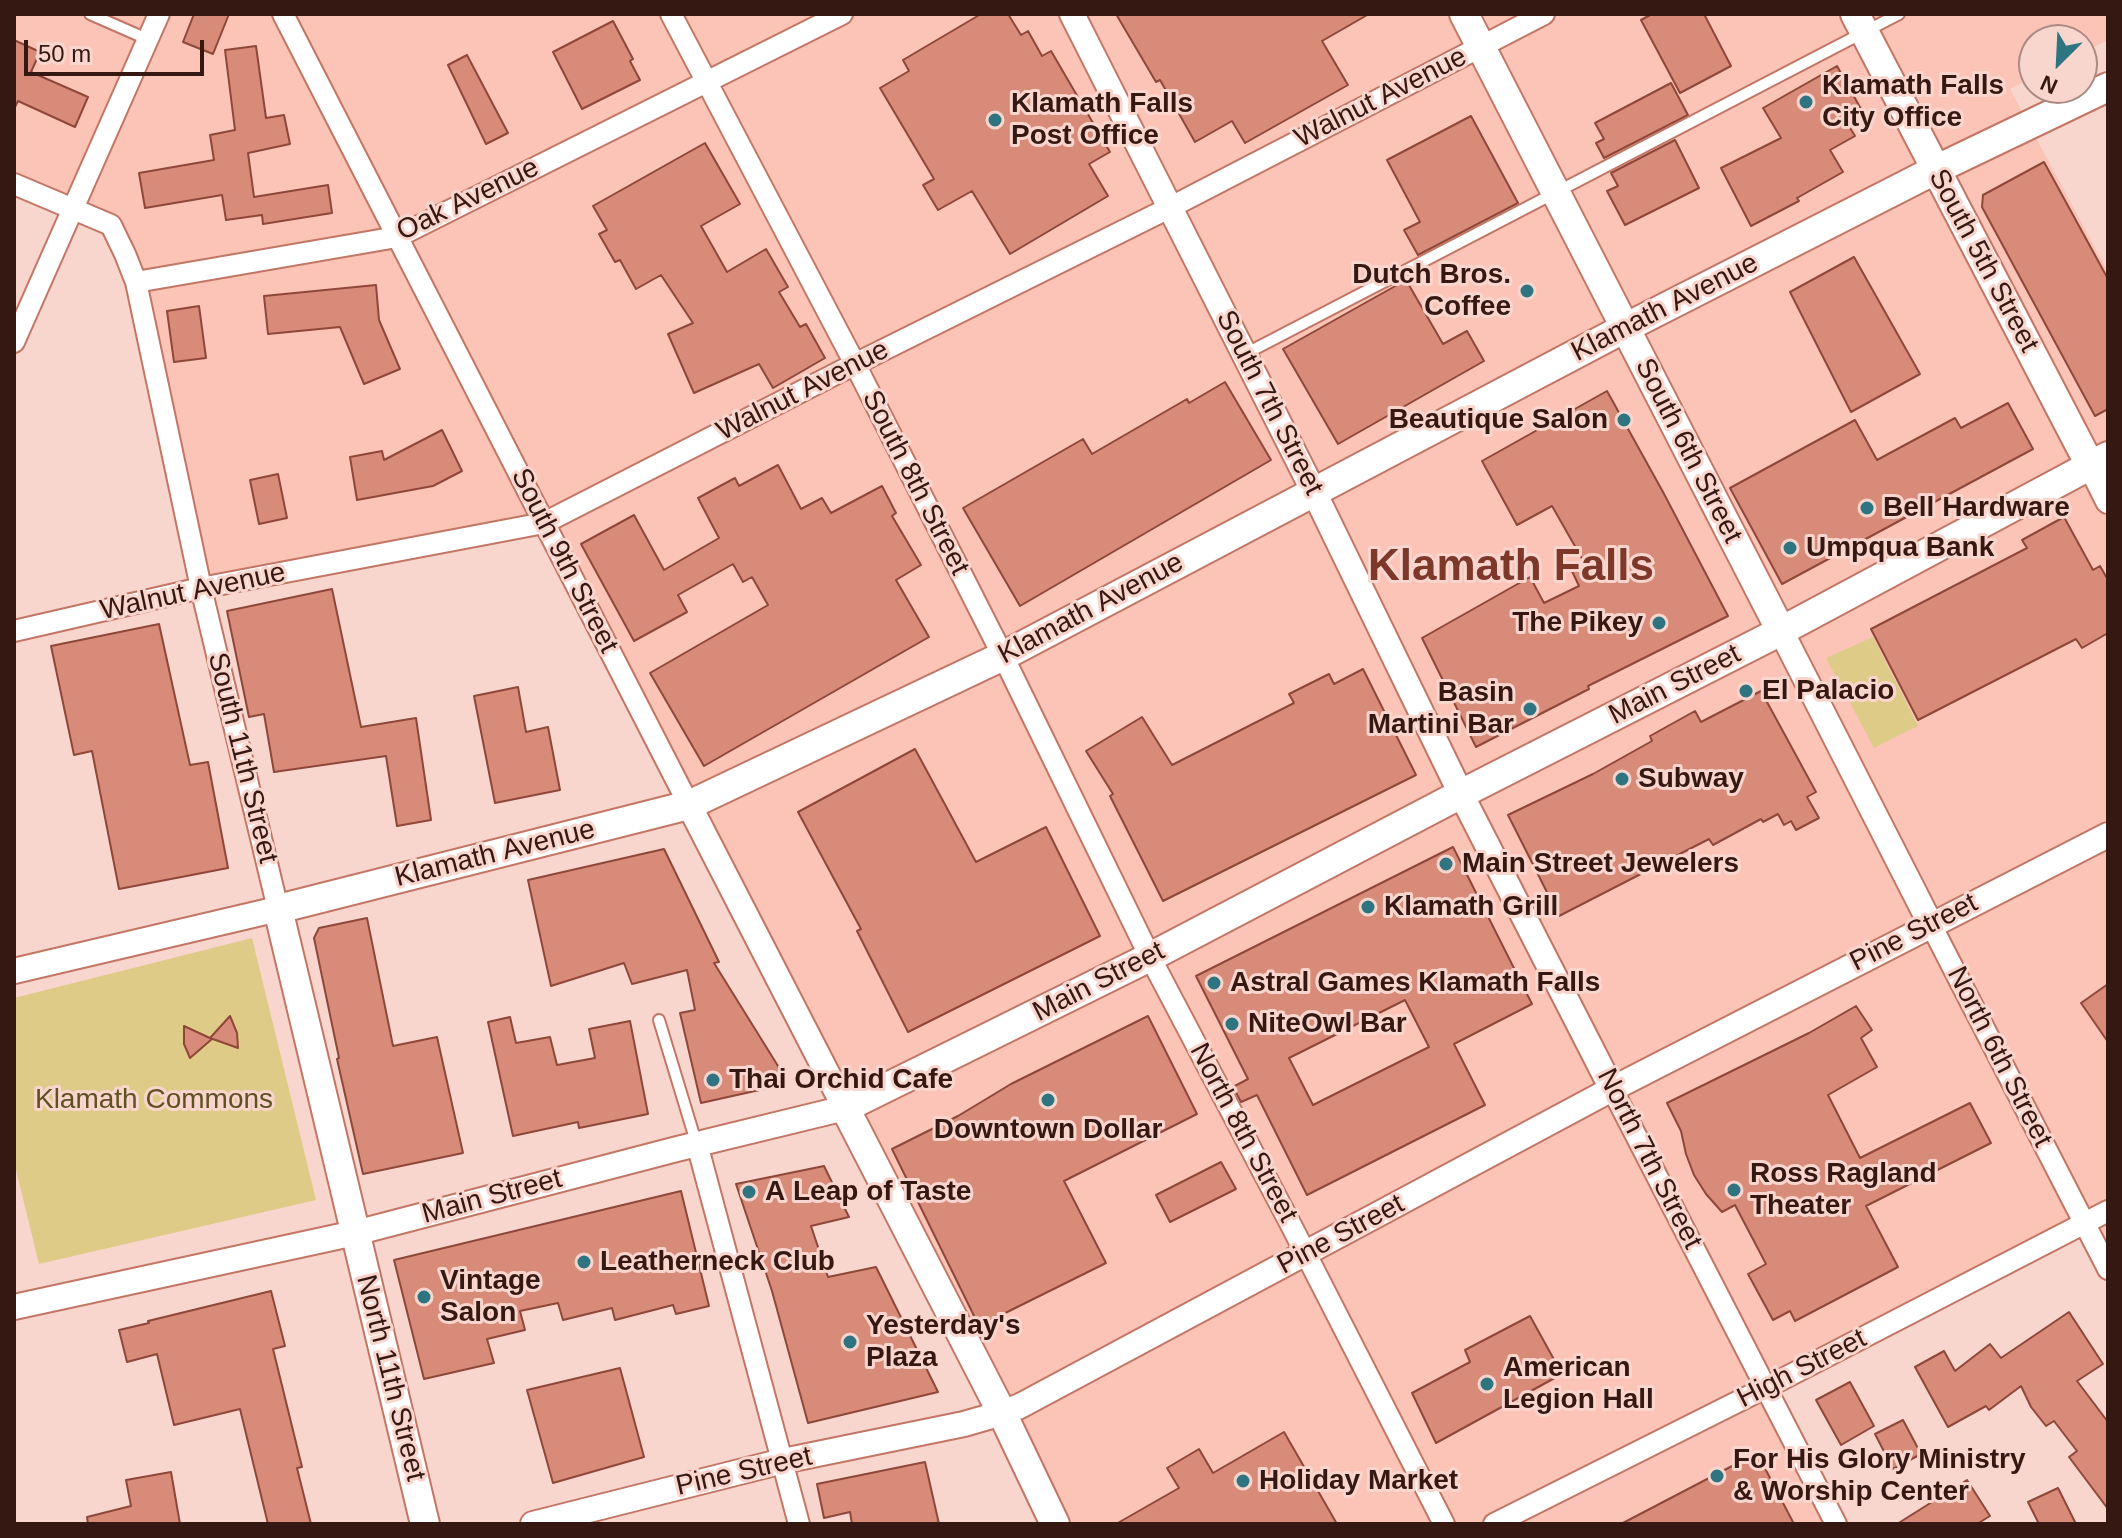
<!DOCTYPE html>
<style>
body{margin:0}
#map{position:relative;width:2122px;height:1538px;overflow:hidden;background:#f8d6ce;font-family:Helvetica,sans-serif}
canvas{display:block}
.frame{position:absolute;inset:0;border:16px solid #361812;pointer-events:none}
.north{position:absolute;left:2018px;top:24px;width:80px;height:80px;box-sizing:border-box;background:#f8d6ce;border:2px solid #aa8a83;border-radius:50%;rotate:204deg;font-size:22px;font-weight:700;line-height:32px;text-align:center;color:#361812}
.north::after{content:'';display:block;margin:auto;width:28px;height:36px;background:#2e7481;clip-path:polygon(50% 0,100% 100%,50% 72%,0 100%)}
.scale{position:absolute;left:24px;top:40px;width:180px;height:36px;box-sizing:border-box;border:4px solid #361812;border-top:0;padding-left:10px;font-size:24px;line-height:28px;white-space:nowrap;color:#361812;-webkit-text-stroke:6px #f8d6ce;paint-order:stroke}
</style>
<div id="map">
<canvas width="2122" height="1538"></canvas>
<div class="frame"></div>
<div class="north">N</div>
<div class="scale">50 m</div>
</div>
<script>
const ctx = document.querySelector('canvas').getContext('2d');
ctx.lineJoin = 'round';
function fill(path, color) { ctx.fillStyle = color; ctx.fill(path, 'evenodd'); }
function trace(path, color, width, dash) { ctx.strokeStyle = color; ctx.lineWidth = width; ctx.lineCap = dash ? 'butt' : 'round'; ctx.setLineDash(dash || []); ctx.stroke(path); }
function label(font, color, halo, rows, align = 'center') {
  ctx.font = font + ' Helvetica,sans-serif'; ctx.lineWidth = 6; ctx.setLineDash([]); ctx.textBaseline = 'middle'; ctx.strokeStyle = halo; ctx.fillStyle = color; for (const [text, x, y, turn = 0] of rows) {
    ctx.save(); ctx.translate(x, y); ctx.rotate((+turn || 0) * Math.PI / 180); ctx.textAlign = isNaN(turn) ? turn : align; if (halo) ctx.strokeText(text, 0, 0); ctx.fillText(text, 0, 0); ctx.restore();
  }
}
fill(new Path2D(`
 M14,14H2108V40L2082,53V40H2034V77L2010,89L2108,272V1269L2085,1224L1766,1387L1836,1524H1055L544,523L201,588L136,283L111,225L14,180Z`), '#fbc4b7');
fill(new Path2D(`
 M1873,637L1918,726L1874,748L1826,658Z
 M252,938L316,1200L39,1264L14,1162V998Z`), '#dfcb88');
const building = new Path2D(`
 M194,14H229L213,54L183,42Z
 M981,14H1008L1021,35L1028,31L1042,56L1051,51L1110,152L1089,164L1108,196L1010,254L972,191L938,210L923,185L934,179L880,88L909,71L903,60Z
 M1116,14H1369L1322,41L1348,85L1245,143L1232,121L1195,142L1160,80L1156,82Z
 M1652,14H1704L1731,66L1680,93L1641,20Z
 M613,21L633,59L630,61L640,80L582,109L553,52Z
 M14,40L40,52L31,72L88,97L75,127L18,101L14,109Z
 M256,46L266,118L284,115L290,144L248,153L254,197L328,185L332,213L263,224L262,215L226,220L222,195L145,208L139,173L214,160L210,135L235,130L225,50Z
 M467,55L508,133L486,144L448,65Z
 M1837,66L1861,109L1844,118L1855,136L1830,150L1843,172L1797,198L1799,201L1751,226L1721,168L1781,138L1763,108Z
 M1671,83L1688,115L1604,158L1596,143L1604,139L1595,123Z
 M1471,116L1518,203L1418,255L1404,230L1420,222L1387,160Z
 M1675,140L1699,188L1625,225L1607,191L1618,186L1611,173Z
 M705,143L740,204L701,226L727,272L766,249L788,287L779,292L800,327L806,324L825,358L773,388L759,364L694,393L668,334L693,323L661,275L636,289L620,260L615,262L599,234L607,230L593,206Z
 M2044,162L2108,279V409L2095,416L1982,207L1983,195Z
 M1854,257L1920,374L1851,412L1790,292Z
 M1406,280L1443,344L1467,331L1484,361L1338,444L1283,349Z
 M376,285L379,320L400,369L364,384L340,327L268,334L264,296Z
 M199,306L206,358L174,362L167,311Z
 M1225,382L1271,460L1020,606L963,508L1083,439L1092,454L1187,399L1189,403Z
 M1607,391L1663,492L1728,616L1588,686L1589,689L1476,747L1422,638L1530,577L1544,603L1579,586L1571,569L1584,562L1552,506L1517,525L1482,461Z
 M2008,403L2033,449L1782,584L1730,488L1855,420L1877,460L1955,418L1961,428Z
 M442,430L462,471L433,486L357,500L350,457L382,451L384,460Z
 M778,465L801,509L822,498L831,513L882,486L896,513L892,516L921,565L896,580L929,637L704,766L650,673L768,605L752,577L743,582L733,564L678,595L687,612L634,641L581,544L634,515L664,570L719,538L698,498L735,478L739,486Z
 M278,474L287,518L259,524L250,480Z
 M2064,517L2093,570L2100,566L2108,580V633L2082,648L2076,639L1918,720L1871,629L2027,548L2022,540Z
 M332,589L361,727L416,718L431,820L397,826L386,756L274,772L264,714L249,717L227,611Z
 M159,624L190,765L208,762L228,868L119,889L92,751L74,755L51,646Z
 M1363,669L1416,775L1163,901L1110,796L1113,794L1086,751L1142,717L1172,765L1294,703L1289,694L1329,674L1334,684Z
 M518,687L526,732L548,727L560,790L495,803L474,696Z
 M1761,691L1816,792L1807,797L1819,818L1796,830L1791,821L1784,825L1778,814L1763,822L1761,819L1713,845L1709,839L1559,916L1508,815L1593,774L1652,741L1650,736L1695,711L1701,722Z
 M915,749L976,862L1046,827L1100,936L908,1032L857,931L861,929L798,812Z
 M1453,847L1532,1004L1454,1044L1485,1105L1307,1195L1257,1095L1241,1102L1233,1087L1248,1079L1196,976ZM1405,1000L1429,1047L1313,1105L1289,1058Z
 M664,849L719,962L714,963L778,1066L782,1085L701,1103L680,1013L695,1010L687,970L632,984L624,963L551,986L528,880Z
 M367,918L393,1046L437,1037L463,1153L363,1174L337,1059L339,1058L314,938L319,928Z
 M2108,984V1042L2081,1003Z
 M1856,1006L1872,1030L1861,1038L1877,1067L1828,1095L1860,1158L1970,1103L1991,1143L1866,1206L1898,1267L1795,1321L1790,1311L1773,1320L1748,1274L1766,1264L1735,1205L1722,1212L1706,1194L1694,1175L1686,1154L1681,1131L1667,1103L1809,1033Z
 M230,1016L237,1033L238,1048L210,1038Z
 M1148,1016L1197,1114L1064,1181L1106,1263L979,1326L892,1149L958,1116L1011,1084Z
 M510,1017L516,1043L550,1037L557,1065L595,1058L589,1029L630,1021L648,1114L579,1128L578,1122L513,1136L488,1022Z
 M184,1026L212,1039L190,1058L184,1044Z
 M1221,1162L1236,1189L1170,1222L1156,1195Z
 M824,1166L849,1217L811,1226L828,1277L876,1267L938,1392L808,1423L772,1291L736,1184Z
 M681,1191L709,1306L676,1314L673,1305L615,1320L612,1308L563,1320L558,1303L520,1311L525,1330L487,1339L494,1363L424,1379L394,1260Z
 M271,1291L285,1346L273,1349L302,1467L297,1468L311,1524H268L240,1409L174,1425L157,1354L127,1362L119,1330L149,1323L148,1321Z
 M2069,1312L2103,1364L2077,1381L2108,1422V1509L2069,1457L2077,1451L2054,1421L2046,1426L2031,1407L2021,1386L1989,1410L1986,1406L1948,1427L1915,1367L1944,1351L1955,1371L1990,1344L2001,1358Z
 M1530,1316L1562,1374L1436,1443L1412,1393L1470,1362L1465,1350Z
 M620,1368L644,1457L553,1483L527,1390Z
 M1850,1382L1874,1426L1841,1445L1816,1400Z
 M1903,1420L1921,1454L1893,1469L1875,1434Z
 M1284,1432L1337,1524H1116L1179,1488L1167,1468L1199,1449L1213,1473Z
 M1757,1453L1794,1524H1621Z
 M925,1462L939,1524H852L850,1512L824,1518L817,1484Z
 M171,1472L180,1524H88L87,1517L131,1506L126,1480Z
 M1967,1480L1990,1516L1977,1524H1897Z
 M2058,1488L2076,1524H2039L2028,1502Z`);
fill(building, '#d98b7a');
trace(building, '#8e4739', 2);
const service = new Path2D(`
 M90,14L147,39
 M1245,354L1899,14
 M659,1020L696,1142`);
const minor = new Path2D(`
 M283,14L689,805
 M671,14L855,364L1003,656L1150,957L1290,1223L1444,1524
 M14,184L111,225L125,254L136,282L397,237L842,14
 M136,282L201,588L278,909
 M14,342L159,14
 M14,631L201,588L544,523L855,364L1171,207L1544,14
 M1931,925L2108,1269
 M1612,1089L1836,1524
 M697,1144L799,1524
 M1494,1524L1773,1384L2108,1211`);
const tertiary = new Path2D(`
 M1072,14L1314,492L1461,794L1612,1089
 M2090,465L2108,501
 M1781,631L1931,925
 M14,971L278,909
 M14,1307L355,1233L677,1149L845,1108L689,805
 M533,1524L783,1461L964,1424L1002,1413L1020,1406L1612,1089L2108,835`);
const secondary = new Path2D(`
 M1464,14L1781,631
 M1855,14L2090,465
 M425,1524L278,909L689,805L1003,656L1625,328L1935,170L2108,87
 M1055,1524L1002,1413L845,1108L1150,957L1461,794L1781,631L2108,456`);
trace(service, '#c27665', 14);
trace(minor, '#c27665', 24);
trace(tertiary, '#c27665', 28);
trace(secondary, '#c27665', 32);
trace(service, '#fff', 10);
trace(minor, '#fff', 20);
trace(tertiary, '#fff', 24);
trace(secondary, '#fff', 28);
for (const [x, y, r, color] of [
 [1806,102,8,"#2e7481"],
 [995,120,8,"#2e7481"],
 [1527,291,8,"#2e7481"],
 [1624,420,8,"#2e7481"],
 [1867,508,8,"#2e7481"],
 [1790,548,8,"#2e7481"],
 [1659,623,8,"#2e7481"],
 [1746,691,8,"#2e7481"],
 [1530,709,8,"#2e7481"],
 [1622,779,8,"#2e7481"],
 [1446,864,8,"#2e7481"],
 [1368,907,8,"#2e7481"],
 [1214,983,8,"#2e7481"],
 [1232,1024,8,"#2e7481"],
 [713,1080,8,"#2e7481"],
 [1048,1100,8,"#2e7481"],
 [1734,1190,8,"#2e7481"],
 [749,1192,8,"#2e7481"],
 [584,1262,8,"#2e7481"],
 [424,1297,8,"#2e7481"],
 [850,1342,8,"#2e7481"],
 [1487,1384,8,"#2e7481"],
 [1717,1476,8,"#2e7481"],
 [1243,1481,8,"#2e7481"]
]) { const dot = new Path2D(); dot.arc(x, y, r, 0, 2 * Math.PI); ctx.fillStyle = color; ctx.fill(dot); trace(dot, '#f8d6ce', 3); }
label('bold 28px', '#361812', '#f8d6ce', [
 ["Klamath Falls",1822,86],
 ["City Office",1822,118],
 ["Klamath Falls",1011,104],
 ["Post Office",1011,136],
 ["Dutch Bros.",1511,275,"right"],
 ["Coffee",1511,307,"right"],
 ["Beautique Salon",1608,420,"right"],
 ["Bell Hardware",1883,508],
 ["Umpqua Bank",1806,548],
 ["The Pikey",1643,623,"right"],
 ["El Palacio",1762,691],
 ["Basin",1514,693,"right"],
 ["Martini Bar",1514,725,"right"],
 ["Subway",1638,779],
 ["Main Street Jewelers",1462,864],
 ["Klamath Grill",1384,907],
 ["Astral Games Klamath Falls",1230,983],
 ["NiteOwl Bar",1248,1024],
 ["Thai Orchid Cafe",729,1080],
 ["Downtown Dollar",1048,1130,"center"],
 ["Ross Ragland",1750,1174],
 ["Theater",1750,1206],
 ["A Leap of Taste",765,1192],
 ["Leatherneck Club",600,1262],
 ["Vintage",440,1281],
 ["Salon",440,1313],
 ["Yesterday's",866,1326],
 ["Plaza",866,1358],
 ["American",1503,1368],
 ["Legion Hall",1503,1400],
 ["For His Glory Ministry",1733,1460],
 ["& Worship Center",1733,1492],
 ["Holiday Market",1259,1481]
], 'left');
label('28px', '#361812', '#f8d6ce', [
 ["Walnut Avenue",1381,98,-27],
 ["Oak Avenue",468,200,-26],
 ["South 5th Street",1983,261,62],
 ["Klamath Avenue",1665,308,-27],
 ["Walnut Avenue",803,391,-27],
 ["South 7th Street",1269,403,63],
 ["South 6th Street",1688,451,63],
 ["South 8th Street",915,483,63],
 ["South 9th Street",564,561,63],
 ["Walnut Avenue",193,592,-12],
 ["Klamath Avenue",1091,609,-28],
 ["Main Street",1675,685,-27],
 ["South 11th Street",242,758,76],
 ["Klamath Avenue",495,854,-14],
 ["Pine Street",1914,933,-27],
 ["Main Street",1099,982,-27],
 ["North 6th Street",1999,1057,63],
 ["North 8th Street",1243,1133,62],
 ["North 7th Street",1649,1159,63],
 ["Main Street",492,1197,-15],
 ["Pine Street",1341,1235,-28],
 ["High Street",1802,1369,-27],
 ["North 11th Street",390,1378,76],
 ["Pine Street",744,1472,-13]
]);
label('28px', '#5f5121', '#f8d6ce', [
 ["Klamath Commons",154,1100]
]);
label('bold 44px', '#7d382a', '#f8d6ce', [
 ["Klamath Falls",1511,568]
]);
</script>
